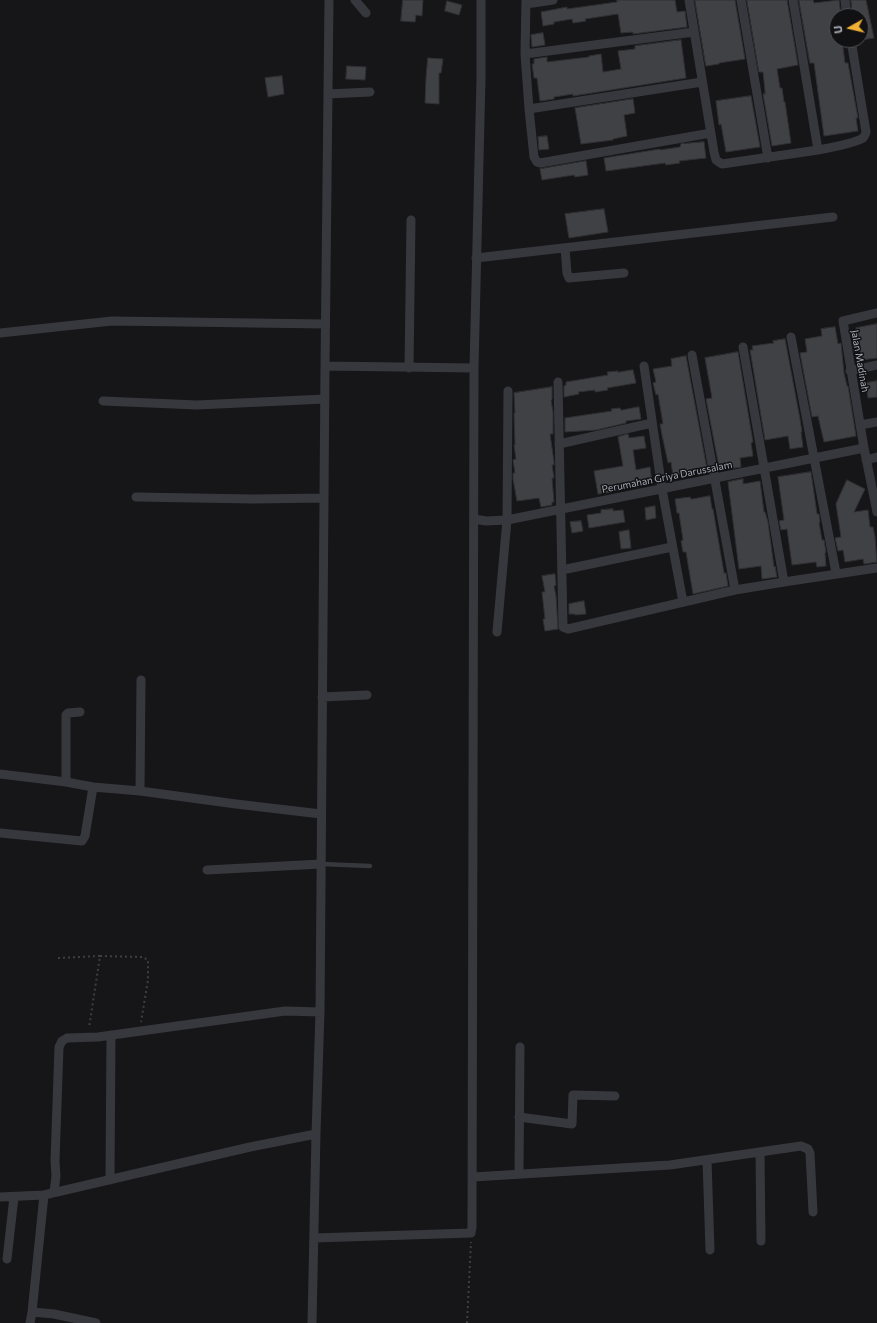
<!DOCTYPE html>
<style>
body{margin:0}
#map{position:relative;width:877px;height:1323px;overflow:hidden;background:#161618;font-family:Commissioner,sans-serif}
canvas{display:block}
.north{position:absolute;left:829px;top:8px;width:40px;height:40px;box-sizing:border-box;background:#111113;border:1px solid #4d4f55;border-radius:50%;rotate:262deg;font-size:11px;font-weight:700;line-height:16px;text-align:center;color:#a8adb8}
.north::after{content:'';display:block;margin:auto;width:14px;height:18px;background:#f2b134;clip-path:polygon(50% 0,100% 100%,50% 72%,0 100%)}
</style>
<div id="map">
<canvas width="877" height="1323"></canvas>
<div class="north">U</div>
</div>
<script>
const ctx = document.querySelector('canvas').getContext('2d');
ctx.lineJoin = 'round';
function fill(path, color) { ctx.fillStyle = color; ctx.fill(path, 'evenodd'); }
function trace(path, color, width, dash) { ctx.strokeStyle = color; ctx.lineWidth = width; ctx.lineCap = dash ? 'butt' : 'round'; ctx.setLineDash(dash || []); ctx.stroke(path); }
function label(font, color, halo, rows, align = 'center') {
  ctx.font = font + ' Commissioner,sans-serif'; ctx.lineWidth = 3; ctx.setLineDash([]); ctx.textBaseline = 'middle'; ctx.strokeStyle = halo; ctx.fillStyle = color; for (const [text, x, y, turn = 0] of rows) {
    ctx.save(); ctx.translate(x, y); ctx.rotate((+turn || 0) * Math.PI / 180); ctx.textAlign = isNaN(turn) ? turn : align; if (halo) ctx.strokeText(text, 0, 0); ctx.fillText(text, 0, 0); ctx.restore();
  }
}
const building = new Path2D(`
 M403,0H423L422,16L416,15L415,22L401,21Z
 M617,0H675L677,12L685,11L687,27L633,34V32L621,33L618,14L585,19L586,21L573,23L572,19L554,22V24L543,26L541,12L567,7V9L617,2Z
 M695,0H735L745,59L719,63V64L706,66Z
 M747,0H787L798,65L777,69L780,88H782L784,102H785L791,143L772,146L763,94H765V91L763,72H759Z
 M799,0H813L814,3L839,0L841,16H837V40H842L845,63H848L858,118H856L858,131L824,136L814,63H810Z
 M851,0H866L874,38L861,40V16H853Z
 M447,1L462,5L459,15L445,11Z
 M543,33L545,45L532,47L531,35Z
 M681,40L686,78L573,96V94L554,97V99L540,101L537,78H534L532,64H534V59L547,57V62L589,57V56L601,54L603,72L621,69L618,51L635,49V46Z
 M428,58L443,59L441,73H439V104L425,103L426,78Z
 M347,66L366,67L365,80L346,79Z
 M282,76L284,94L268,97L265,78Z
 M751,96L760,147L726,152L721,124L719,125L716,101Z
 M633,99L635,113L624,115L627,136L613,139V140L581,144L575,108Z
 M547,136L549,149L539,150L538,137Z
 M704,142L706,158L679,161L680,163L666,165L665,163L606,171L604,158L660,149V150L680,147L681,144Z
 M586,161L588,175L575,177L574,175L542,180L540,169Z
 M604,209L608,232L569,238L565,214Z
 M877,324V358L861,360L860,351L854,352L852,341H858L856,328Z
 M835,327L838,344L841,343L844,373L847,386H848L856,436L824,442L818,416L812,417L800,353L807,352L805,339L822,336L821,329Z
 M785,339L800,419L802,432H801L803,447L790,449L788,436L765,440L750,350H753L752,346L774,343L773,341Z
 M738,352L753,442L751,443L753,456L740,458L741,467L723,470L722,467H719L706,399L712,398L705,358Z
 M686,356L707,469L673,476L671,462L668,463L662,435L660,424H663L658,394L656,395L653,383L656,382L653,369L672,366L671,359Z
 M633,370L636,383L607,388L608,390L595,392V390L578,392L579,394L564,397V386L566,385V382L608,375L607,372L618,371V372Z
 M877,381V397L868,398L866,383Z
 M552,387V399L551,400L553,412V434H550L554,462V465H552L554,478H552L554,502H552V505L541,507L539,498L517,501L513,479V473H515L513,460L516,459L514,445H515L514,413H515L514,393Z
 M639,407L641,419L626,421V423L596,430L565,432V418L612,411L611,409L620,408L621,410Z
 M628,434L629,438L644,436L646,448L633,450L636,470L650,467L652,483L638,485V487L612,491V492L598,494L594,471L623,466L618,437Z
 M811,472L817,514H819L820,522L819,523L822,540H824L826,552L825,553L826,566L817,567L816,562L792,565L787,529L781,530L779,521L784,520L778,477Z
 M743,479V484L760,481L764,512H765L768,522L774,567L775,566L777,577L762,579L761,566L739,569L728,482Z
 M847,480L865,489L854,512L868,510L870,527H873L875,537L877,562L864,564L863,559L845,562L843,550L838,551L835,538L841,537L836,504Z
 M710,496L712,509H713L724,573H726L728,586L693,594L686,552H683L681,541L683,540L679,513H677L675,499L690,497L691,499Z
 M655,506L656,518L646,520L645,508Z
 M613,509V511L623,510L625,522L589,528L587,515L601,513V510Z
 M581,521L583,531L572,533L570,522Z
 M629,530L631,548L621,549L619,532Z
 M555,574L556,585L554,586L556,596L558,629L545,631L543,619H545L542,592H545L542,576Z
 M584,601L586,614L575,615V614H569V604Z`);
fill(building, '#404145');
trace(building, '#303034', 1);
trace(new Path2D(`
 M100,956L143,957L148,960V980L141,1022
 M58,958L100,956L89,1028
 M467,1323L471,1242`), '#3d3f44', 2, [2, 3]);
trace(new Path2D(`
 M321,864L370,866`), '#37383d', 4.5);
trace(new Path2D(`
 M355,0L366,13
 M689,0L714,152L716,160L722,164L818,150L793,0
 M741,0L768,158
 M845,0L847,16
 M526,4L553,0
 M694,32L525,54L529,109L702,82
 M525,54L526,0
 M328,94L370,92
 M529,109L534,157L537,162L540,163L711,133
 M818,150C829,148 855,143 863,138C865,136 865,135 866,132L851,40
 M565,248L567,273L569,278L624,273
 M476,258L833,217
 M877,313L843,321L864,448L877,512
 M0,333L112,321L325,324
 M791,337L836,573
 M743,347L784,582L877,568
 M692,355L735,590L784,582
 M325,366L474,368
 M644,366L662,489L683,602
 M409,368L411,220
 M850,371L877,365
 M558,382L563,627L568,629L735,590
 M103,401L197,405L325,399
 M860,425L877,422
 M559,444L652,423
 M866,460L877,457
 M136,497L253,499L324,498
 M474,519L486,521L507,520L864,448
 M562,570L672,547
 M497,632L507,520L508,391
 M322,697L367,695
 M0,774L66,782L93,787L140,791L236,804L321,814
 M66,782V715L68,713L80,712
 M140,791L141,680
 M0,833L82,841L85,836L93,787
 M207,870L321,864
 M519,1117L572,1124L573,1095L615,1096
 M760,1152L761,1241
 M707,1160L710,1250
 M519,1173L520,1047
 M473,1177L670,1165L801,1146L808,1149L810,1153L813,1212
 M110,1180L111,1035
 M54,1192L56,1176L55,1161L59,1047L62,1041L67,1038L98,1037L285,1011L320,1012
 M44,1195L32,1312L54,1314L96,1323
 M0,1197L44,1195L250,1147L316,1134
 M314,1238L471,1233L472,1227L474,368L481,78V0
 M7,1259L14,1197
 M30,1323L32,1312
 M312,1323L316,1134L320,1012L325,368L329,0`), '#37383d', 9);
label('10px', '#a8adb8', '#111113', [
 ["Jalan Madinah",860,361,80],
 ["Perumahan Griya Darussalam",667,477,-11]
]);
</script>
